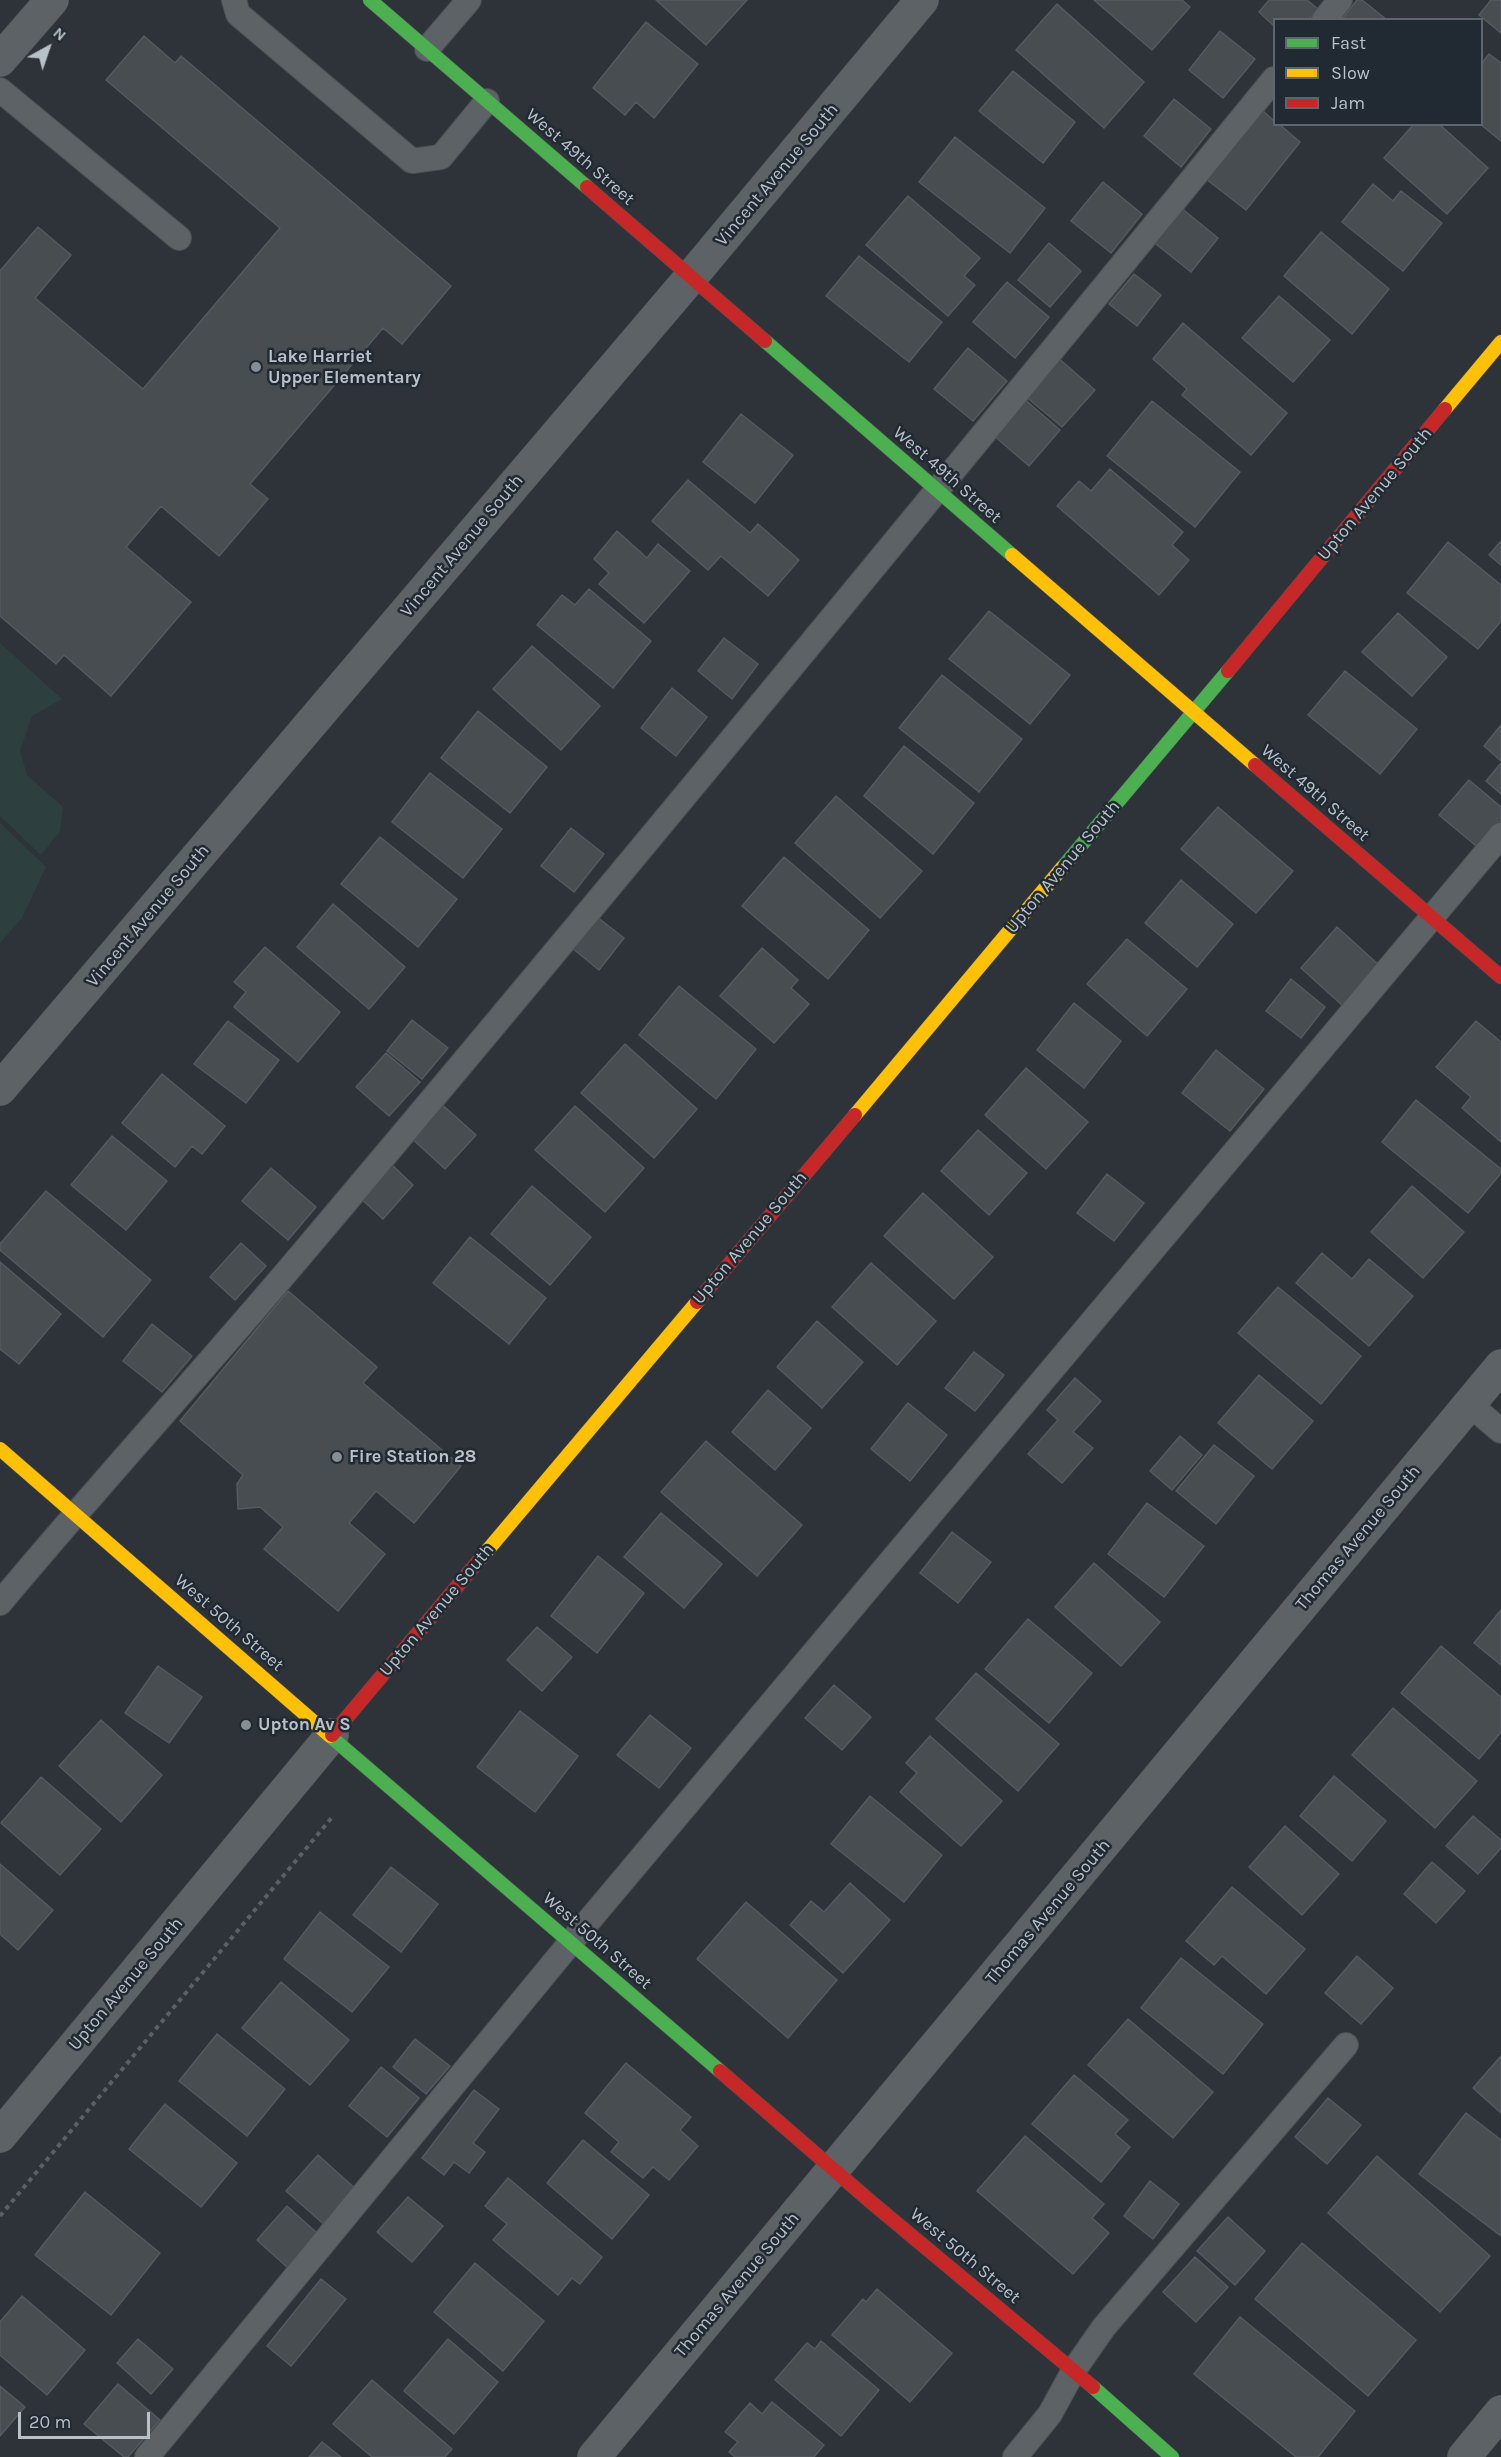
<!DOCTYPE html>
<style>
body{margin:0}
#map{position:relative;width:1501px;height:2457px;overflow:hidden;background:#2d3338;font-family:Karla,sans-serif}
canvas{display:block}
.legend{position:absolute;left:1273px;top:18px;width:210px;height:108px;box-sizing:border-box;background:#212a33;border:2px solid #5d666f;margin:0;padding:8px 10px;list-style:none;font-size:18px;color:#b8c0c8}
.legend li{display:flex;align-items:center;gap:12px;height:30px}
.legend b{width:30px;border:2px solid #5d666f}
.north{position:absolute;left:18px;top:18px;width:60px;height:60px;-webkit-text-stroke:4px #212a33;paint-order:stroke;rotate:40deg;font-size:16px;font-weight:700;line-height:24px;text-align:center;color:#b8c0c8}
.north::after{content:'';display:block;margin:auto;width:21px;height:27px;background:#b8c0c8;clip-path:polygon(50% 0,100% 100%,50% 72%,0 100%)}
.scale{position:absolute;left:18px;top:2412px;width:132px;height:27px;box-sizing:border-box;border:3px solid #b8c0c8;border-top:0;padding-left:8px;font-size:18px;line-height:21px;white-space:nowrap;color:#b8c0c8;-webkit-text-stroke:4px #212a33;paint-order:stroke}
</style>
<div id="map">
<canvas width="1501" height="2457"></canvas>
<ul class="legend">
<li><b style="height:8px;background:#4caf50"></b>Fast</li>
<li><b style="height:8px;background:#ffc107"></b>Slow</li>
<li><b style="height:8px;background:#c62828"></b>Jam</li>
</ul>
<div class="north">N</div>
<div class="scale">20 m</div>
</div>
<script>
const ctx = document.querySelector('canvas').getContext('2d');
ctx.lineJoin = 'round';
function fill(path, color) { ctx.fillStyle = color; ctx.fill(path, 'evenodd'); }
function trace(path, color, width, dash) { ctx.strokeStyle = color; ctx.lineWidth = width; ctx.lineCap = dash ? 'butt' : 'round'; ctx.setLineDash(dash || []); ctx.stroke(path); }
function label(font, color, halo, rows, align = 'center') {
  ctx.font = font + ' Karla,sans-serif'; ctx.lineWidth = 5; ctx.setLineDash([]); ctx.textBaseline = 'middle'; ctx.strokeStyle = halo; ctx.fillStyle = color; for (const [text, x, y, turn = 0] of rows) {
    ctx.save(); ctx.translate(x, y); ctx.rotate((+turn || 0) * Math.PI / 180); ctx.textAlign = isNaN(turn) ? turn : align; if (halo) ctx.strokeText(text, 0, 0); ctx.fillText(text, 0, 0); ctx.restore();
  }
}
fill(new Path2D(`
 M0,643L62,699L32,716L20,751L27,775L63,807L60,831L41,855L0,816Z
 M0,823L46,867L22,918L0,943Z`), '#2d403f');
const building = new Path2D(`
 M656,0H747L706,45Z
 M1094,0H1182L1190,7L1152,50Z
 M1269,0H1307L1318,9L1308,20H1274V26L1259,12Z
 M1357,0H1362L1387,20H1341Z
 M1491,0H1501V33L1479,15Z
 M1057,4L1144,82L1104,128L1016,50Z
 M646,22L698,64L654,118L636,102L625,115L593,88Z
 M1220,31L1255,59L1223,98L1189,70Z
 M144,36L175,63L181,56L451,286L402,344L383,328L250,484L268,499L219,556L161,506L126,547L191,602L111,696L64,655L56,664L0,616V271L38,227L71,255L35,298L143,389L280,228L106,80Z
 M1489,54L1501,63V141L1480,124H1482V63Z
 M1013,71L1075,122L1043,163L979,111Z
 M1174,99L1211,129L1181,167L1144,136Z
 M1262,110L1274,121V124H1279L1300,142L1246,210L1206,179Z
 M1414,124H1439L1488,168L1447,214L1384,158Z
 M955,137L1045,208L1010,253L919,182Z
 M1103,182L1142,214L1111,253L1071,221Z
 M1373,184L1393,201L1401,191L1442,223L1403,271L1342,222Z
 M908,196L980,258L964,276L975,285L948,316L866,245Z
 M1180,207L1218,238L1191,272L1152,241Z
 M1321,232L1389,289L1352,334L1284,276Z
 M1049,243L1081,271L1050,307L1018,280Z
 M859,256L942,322L909,362L826,296Z
 M1134,274L1161,295L1137,326L1109,304Z
 M1007,282L1049,317L1015,358L973,322Z
 M1279,296L1330,340L1293,382L1242,338Z
 M1183,323L1287,413L1251,455L1182,395L1187,389L1153,359Z
 M968,348L1007,381L973,421L934,389Z
 M1057,357L1095,390L1062,427L1024,395Z
 M1023,398L1060,430L1029,466L992,434Z
 M1152,401L1240,472L1195,527L1107,456Z
 M741,414L793,455L755,503L703,462Z
 M1110,469L1183,532L1172,545L1189,560L1159,595L1057,506L1079,481L1091,491Z
 M688,480L750,533L758,524L799,560L768,596L721,556L708,570L652,521Z
 M617,531L647,558L658,544L690,571L644,623L599,584L609,573L594,559Z
 M1501,541V565L1489,555Z
 M1448,542L1501,585V621L1478,649L1407,593Z
 M589,589L651,641L613,688L537,625L562,595L575,605Z
 M989,611L1070,675L1030,724L949,659Z
 M1398,613L1447,657L1412,696L1362,652Z
 M724,638L758,664L732,699L698,671Z
 M532,646L600,706L561,750L493,689Z
 M1345,671L1417,729L1380,774L1308,715Z
 M942,675L1022,739L979,792L899,728Z
 M672,688L707,717L676,756L641,728Z
 M478,711L547,767L510,813L441,758Z
 M1501,725V761L1484,746Z
 M904,746L974,803L933,854L864,796Z
 M1501,763V794L1486,781Z
 M430,773L502,829L463,878L392,822Z
 M1469,780L1501,807V826L1481,850L1439,815Z
 M836,796L922,871L880,918L795,843Z
 M1218,807L1293,871L1256,913L1181,849Z
 M571,828L604,854L574,892L541,866Z
 M380,837L457,899L418,947L341,884Z
 M784,857L869,930L828,979L742,906Z
 M1181,880L1233,924L1197,967L1145,923Z
 M333,904L405,967L369,1009L297,947Z
 M597,917L624,938L599,970L572,948Z
 M1337,927L1380,966L1343,1006L1301,968Z
 M1127,939L1187,989L1147,1036L1087,984Z
 M265,947L340,1012L298,1062L234,1007L246,992L234,982Z
 M762,948L798,980L791,988L809,1004L774,1043L720,996Z
 M1291,979L1325,1007L1301,1038L1266,1011Z
 M679,986L756,1049L716,1099L639,1035Z
 M1074,1003L1121,1041L1084,1088L1037,1050Z
 M412,1020L448,1048L422,1079L387,1051Z
 M228,1021L279,1060L246,1103L194,1064Z
 M1476,1021L1501,1042V1142L1462,1108L1471,1097L1436,1067Z
 M625,1044L697,1109L654,1158L581,1093Z
 M1216,1050L1264,1089L1230,1131L1182,1093Z
 M386,1053L420,1082L389,1116L356,1087Z
 M1026,1068L1088,1122L1046,1169L985,1115Z
 M162,1074L225,1126L202,1154L192,1146L175,1167L122,1123Z
 M1416,1100L1501,1169V1173L1468,1213L1382,1142Z
 M438,1101L476,1135L445,1169L408,1135Z
 M575,1106L644,1168L605,1212L535,1150Z
 M978,1130L1027,1173L989,1215L941,1171Z
 M112,1136L167,1181L126,1230L71,1185Z
 M389,1162L413,1185L383,1219L358,1196Z
 M271,1168L316,1207L288,1240L242,1201Z
 M1107,1174L1144,1203L1114,1241L1077,1213Z
 M532,1186L591,1237L550,1285L491,1234Z
 M1412,1186L1464,1232L1423,1278L1371,1232Z
 M46,1191L151,1280L103,1337L0,1250V1244Z
 M923,1193L993,1257L954,1299L884,1236Z
 M470,1237L546,1298L509,1344L433,1283Z
 M241,1243L266,1266L235,1300L210,1277Z
 M1322,1253L1352,1279L1369,1259L1413,1296L1369,1346L1296,1283Z
 M0,1262L61,1314L19,1364L0,1349Z
 M871,1263L936,1321L897,1365L832,1307Z
 M1278,1287L1361,1356L1321,1404L1238,1333Z
 M288,1291L377,1367L363,1383L461,1466L414,1523L376,1491L349,1523L385,1554L338,1611L264,1549L283,1527L260,1507L238,1509L237,1484L243,1475L180,1421Z
 M817,1321L863,1362L822,1408L777,1367Z
 M152,1324L192,1356L162,1392L123,1361Z
 M974,1352L1004,1375L975,1411L945,1388Z
 M1259,1375L1313,1421L1272,1469L1218,1423Z
 M1075,1378L1101,1401L1073,1432L1093,1448L1062,1483L1028,1454L1058,1420L1047,1410Z
 M768,1390L811,1428L775,1470L732,1432Z
 M908,1403L947,1435L910,1481L871,1449Z
 M1180,1436L1202,1455L1172,1490L1150,1471Z
 M706,1441L802,1525L757,1576L661,1492Z
 M1214,1445L1254,1476L1216,1524L1176,1491Z
 M1147,1503L1204,1546L1164,1597L1108,1554Z
 M661,1513L722,1564L684,1608L624,1557Z
 M952,1532L991,1562L958,1603L920,1573Z
 M598,1556L644,1593L597,1653L551,1616Z
 M1094,1563L1160,1622L1121,1666L1055,1607Z
 M1501,1610V1665L1474,1643Z
 M1028,1619L1092,1673L1049,1723L985,1669Z
 M537,1627L572,1657L542,1691L507,1660Z
 M1441,1646L1501,1697V1732L1479,1759L1401,1693Z
 M158,1666L202,1697L169,1743L125,1713Z
 M976,1673L1059,1744L1018,1791L936,1719Z
 M834,1685L871,1717L842,1750L805,1718Z
 M1393,1708L1477,1781L1435,1828L1352,1755Z
 M520,1711L578,1756L535,1812L477,1767Z
 M650,1715L691,1748L659,1788L617,1755Z
 M101,1720L162,1775L121,1822L59,1766Z
 M930,1736L1002,1801L961,1846L900,1792L917,1773L906,1763Z
 M1334,1776L1386,1821L1352,1861L1300,1816Z
 M41,1777L101,1829L60,1875L1,1823Z
 M870,1796L942,1855L904,1902L831,1844Z
 M1473,1816L1501,1840V1848L1478,1874L1446,1846Z
 M1285,1826L1339,1874L1302,1915L1249,1867Z
 M1432,1862L1465,1891L1436,1923L1404,1894Z
 M0,1864L53,1910L18,1950L0,1934Z
 M391,1867L438,1904L401,1952L353,1915Z
 M850,1883L890,1920L843,1973L790,1925L811,1901L824,1912Z
 M1232,1887L1305,1949L1266,1994L1222,1956L1214,1965L1186,1941Z
 M746,1902L837,1980L788,2038L697,1959Z
 M320,1912L389,1967L352,2012L284,1959Z
 M1357,1956L1393,1988L1361,2024L1325,1993Z
 M1181,1958L1263,2024L1223,2074L1141,2008Z
 M281,1982L349,2040L310,2085L242,2028Z
 M1128,2019L1213,2092L1173,2138L1088,2065Z
 M217,2034L285,2089L247,2136L179,2081Z
 M415,2039L450,2066L426,2094L393,2067Z
 M1501,2056V2113L1473,2088Z
 M626,2063L691,2117L680,2130L698,2146L669,2180L653,2167L643,2178L611,2152L619,2142L585,2113Z
 M381,2067L419,2098L387,2137L349,2106Z
 M1074,2075L1128,2120L1115,2134L1130,2147L1101,2182L1032,2124Z
 M474,2090L499,2109L473,2143L485,2152L469,2173L454,2162L444,2175L422,2158Z
 M1328,2098L1361,2125L1327,2164L1295,2137Z
 M165,2104L237,2163L201,2207L129,2149Z
 M1466,2113L1501,2140V2236L1419,2174Z
 M1025,2136L1104,2204L1092,2218L1109,2233L1073,2274L977,2191Z
 M583,2140L649,2195L612,2239L547,2183Z
 M318,2155L359,2192L327,2227L286,2191Z
 M1377,2156L1490,2256L1440,2312L1328,2213Z
 M508,2178L602,2257L580,2284L572,2278L558,2295L493,2240L507,2224L485,2206Z
 M1150,2181L1179,2204L1153,2239L1124,2216Z
 M85,2192L160,2253L111,2315L35,2255Z
 M408,2197L443,2226L412,2262L377,2232Z
 M287,2206L318,2234L288,2268L257,2240Z
 M1228,2217L1265,2251L1235,2285L1197,2251Z
 M1302,2243L1416,2340L1368,2396L1255,2299Z
 M1195,2257L1228,2287L1196,2322L1163,2292Z
 M475,2263L544,2321L503,2371L434,2312Z
 M321,2279L346,2299L291,2366L267,2346Z
 M877,2289L952,2353L910,2402L832,2335L863,2299L866,2302Z
 M22,2296L85,2350L47,2395L0,2355V2322Z
 M1240,2317L1355,2411L1318,2457H1296L1194,2374Z
 M138,2339L173,2369L151,2394L117,2363Z
 M448,2339L498,2382L454,2434L404,2391Z
 M821,2341L879,2390L841,2436L775,2380L807,2343L815,2349Z
 M372,2380L452,2449L445,2457H372L333,2424Z
 M118,2384L160,2420L128,2457H124L84,2424Z
 M0,2386L25,2407L0,2436Z
 M772,2402L824,2445L814,2457H735L729,2452L738,2442L725,2432L750,2403L762,2414Z
 M322,2442L341,2457H309Z`);
fill(building, '#474d51');
trace(building, '#555a60', 1.5);
const lane = new Path2D(`
 M234,0L238,14L412,161L441,157L487,101
 M1324,20L1340,0
 M427,49L469,0
 M0,90L179,238
 M1469,1404L1501,1431
 M0,1603C100,1483 206,1368 307,1248C633,862 954,471 1274,79
 M147,2457L571,1942L1501,835
 M1015,2457L1050,2414L1074,2370L1104,2327L1346,2045`);
const street = new Path2D(`
 M0,60L52,0
 M0,1089L691,277L922,0
 M0,2136L332,1735
 M594,2457L1501,1366
 M1464,2457L1501,2412`);
const fast = new Path2D(`
 M370,0L587,187
 M765,341L1012,555
 M1062,868L1228,671
 M330,1736L720,2071
 M1093,2387L1172,2457`);
const slow = new Path2D(`
 M1445,409L1501,342
 M1012,555L1255,765
 M855,1115L1062,868
 M0,1449L330,1736
 M481,1558L697,1302`);
const jam = new Path2D(`
 M587,187L765,341
 M1228,671L1445,409
 M1255,765L1501,977
 M697,1302L855,1115
 M332,1735L481,1558
 M720,2071L871,2202L1093,2387`);
trace(lane, '#4b4f53', 26);
trace(street, '#4b4f53', 34);
trace(fast, '#4b4f53', 15);
trace(slow, '#4b4f53', 15);
trace(jam, '#4b4f53', 15);
trace(new Path2D(`
 M0,2216L334,1815`), '#5b6064', 4, [4.5, 4.5]);
trace(lane, '#5d6266', 24);
trace(street, '#5d6266', 33);
trace(fast, '#4caf50', 14);
trace(slow, '#ffc107', 14);
trace(jam, '#c62828', 14);
for (const [x, y, r, color] of [
 [256,367,6,"#878f96"],
 [337,1457,6,"#878f96"],
 [246,1725,6,"#878f96"]
]) { const dot = new Path2D(); dot.arc(x, y, r, 0, 2 * Math.PI); ctx.fillStyle = color; ctx.fill(dot); trace(dot, '#212a33', 2); }
label('18px', '#b8c0c8', '#212a33', [
 ["West 49th Street",580,157,41],
 ["Vincent Avenue South",777,175,-50],
 ["West 49th Street",947,475,41],
 ["Upton Avenue South",1375,494,-50],
 ["Vincent Avenue South",462,546,-50],
 ["West 49th Street",1315,793,41],
 ["Upton Avenue South",1063,867,-50],
 ["Vincent Avenue South",148,916,-50],
 ["Upton Avenue South",750,1238,-50],
 ["Thomas Avenue South",1358,1538,-50],
 ["Upton Avenue South",437,1610,-50],
 ["West 50th Street",229,1623,41],
 ["Thomas Avenue South",1048,1912,-50],
 ["West 50th Street",597,1941,41],
 ["Upton Avenue South",126,1984,-50],
 ["West 50th Street",965,2256,40],
 ["Thomas Avenue South",737,2285,-50]
]);
label('bold 18px', '#b8c0c8', '#212a33', [
 ["Lake Harriet",268,357],
 ["Upper Elementary",268,378],
 ["Fire Station 28",349,1457],
 ["Upton Av S",258,1725]
], 'left');
</script>
